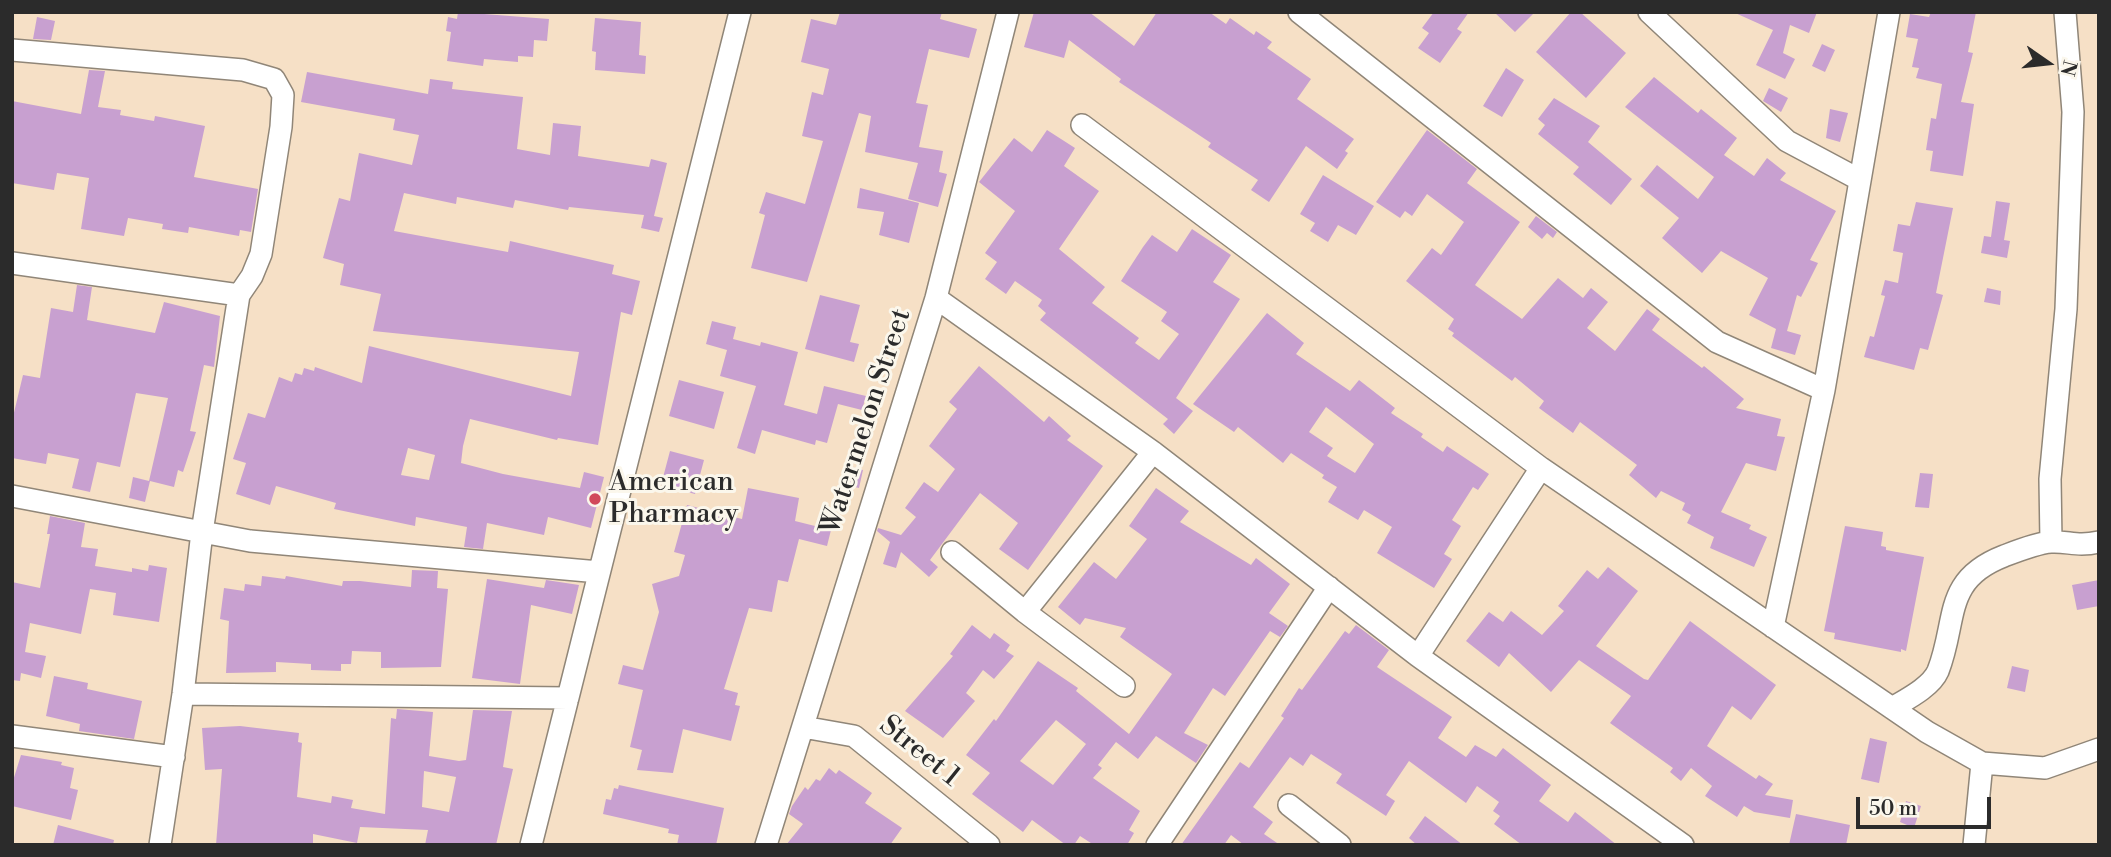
<!DOCTYPE html>
<style>
body{margin:0}
#map{position:relative;width:2111px;height:857px;overflow:hidden;background:#f6e0c6;font-family:"Libre Bodoni",serif}
canvas{display:block}
.frame{position:absolute;inset:0;border:14px solid #2b2b2b;pointer-events:none}
.north{position:absolute;left:2013px;top:28px;width:70px;height:70px;-webkit-text-stroke:5px #fbf7ec;paint-order:stroke;rotate:104deg;font-size:19px;font-weight:700;line-height:28px;text-align:center;color:#2b2b2b}
.north::after{content:'';display:block;margin:auto;width:24px;height:32px;background:#2b2b2b;clip-path:polygon(50% 0,100% 100%,50% 72%,0 100%)}
.scale{position:absolute;left:1856px;top:797px;width:135px;height:32px;box-sizing:border-box;border:4px solid #2b2b2b;border-top:0;padding-left:9px;font-size:21px;line-height:24px;white-space:nowrap;color:#2b2b2b;-webkit-text-stroke:5px #fbf7ec;paint-order:stroke}
</style>
<div id="map">
<canvas width="2111" height="857"></canvas>
<div class="frame"></div>
<div class="north">N</div>
<div class="scale">50 m</div>
</div>
<script>
const ctx = document.querySelector('canvas').getContext('2d');
ctx.lineJoin = 'round';
function fill(path, color) { ctx.fillStyle = color; ctx.fill(path, 'evenodd'); }
function trace(path, color, width, dash) { ctx.strokeStyle = color; ctx.lineWidth = width; ctx.lineCap = dash ? 'butt' : 'round'; ctx.setLineDash(dash || []); ctx.stroke(path); }
function label(font, color, halo, rows, align = 'center') {
  ctx.font = font + ' "Libre Bodoni",serif'; ctx.lineWidth = 6; ctx.setLineDash([]); ctx.textBaseline = 'middle'; ctx.strokeStyle = halo; ctx.fillStyle = color; for (const [text, x, y, turn = 0] of rows) {
    ctx.save(); ctx.translate(x, y); ctx.rotate((+turn || 0) * Math.PI / 180); ctx.textAlign = isNaN(turn) ? turn : align; if (halo) ctx.strokeText(text, 0, 0); ctx.fillText(text, 0, 0); ctx.restore();
  }
}
fill(new Path2D(`
 M458,12L549,19L547,41L534,40L533,57L518,56V62L484,59L483,66L447,61L451,32L446,31L448,17L457,19Z
 M840,12H942L940,19L977,29L969,58L929,49L916,103L928,105L919,147L943,151L939,172L947,174L938,207L908,199L918,163L865,152L871,116L859,113L807,282L751,268L765,215L759,213L766,192L805,204L823,141L802,136L812,92L823,95L829,69L801,62L811,19L836,25Z
 M1034,12H1089L1134,46L1157,12H1209L1226,24L1230,18L1254,35L1256,31L1272,42L1267,48L1311,79L1297,99L1354,139L1345,151L1348,153L1337,169L1306,146L1269,202L1251,190L1258,180L1208,147L1211,143L1119,82L1121,79L1069,40L1064,58L1024,47Z
 M1434,12H1469L1457,29L1462,32L1440,63L1418,48L1429,33L1422,28Z
 M1494,12H1535L1515,32Z
 M1571,12H1580L1626,53L1586,98L1536,52Z
 M1733,12H1817L1809,33L1790,25L1783,53L1795,59L1785,79L1756,65L1773,30Z
 M1931,12H1976L1968,52L1973,53L1961,102L1974,104L1963,176L1930,171L1933,151L1926,150L1931,118L1936,119L1942,84L1916,78L1919,68L1912,67L1918,39L1906,37L1910,14L1929,17Z
 M37,17L55,21L51,40L33,39Z
 M595,18L641,22L639,55L646,56L645,74L595,70L596,52L592,51Z
 M1822,44L1835,50L1825,72L1812,66Z
 M1506,68L1524,80L1502,117L1483,106Z
 M89,70L105,71L98,107L121,110L120,115L154,121L155,116L205,126L194,177L258,189L251,232L240,230L239,236L189,227L188,233L162,229L163,224L128,218L124,236L81,229L89,178L57,173L54,190L12,183V101L81,114Z
 M307,72L428,94L430,79L453,82L452,89L523,97L517,149L550,155L553,123L581,126L578,156L649,167L651,159L667,163L654,216L663,218L659,232L641,228L644,215L569,207L568,210L515,200L513,208L457,197L456,204L404,193L394,231L508,252L510,241L614,265L612,274L640,281L632,315L621,312L598,445L558,438L557,440L470,419L463,446L461,463L503,474L580,488L584,472L604,477L591,528L548,517L544,535L487,523L483,549L464,547L467,527L416,517L415,526L334,509L336,503L276,486L270,505L236,494L246,463L233,459L248,413L265,418L279,377L292,382L295,373L302,375L304,368L314,371L315,367L362,383L369,346L571,396L579,352L373,331L381,294L340,285L344,264L323,258L339,198L350,201L359,153L412,165L419,135L393,130L395,119L301,102ZM408,448L435,455L429,480L401,475Z
 M1654,77L1698,113L1701,109L1737,138L1724,155L1754,176L1767,158L1786,173L1780,180L1836,211L1810,260L1818,263L1801,297L1797,295L1787,331L1801,335L1795,355L1771,348L1776,329L1749,315L1768,278L1721,251L1702,273L1662,238L1679,218L1640,186L1657,165L1698,199L1714,177L1625,107Z
 M1769,88L1788,98L1781,112L1763,101Z
 M1554,98L1600,126L1588,142L1632,179L1611,205L1573,174L1579,167L1538,134L1545,125L1538,119Z
 M1830,109L1848,113L1840,142L1826,138Z
 M1047,130L1075,148L1064,166L1099,191L1059,249L1105,287L1092,303L1139,338L1135,343L1159,360L1179,334L1161,321L1167,312L1121,281L1143,247L1152,235L1177,252L1192,229L1231,255L1213,282L1240,299L1176,398L1193,411L1174,434L1163,424L1168,419L1040,320L1046,313L1038,306L1042,300L1015,281L1006,294L985,279L997,262L985,253L1015,211L979,182L1014,138L1032,152Z
 M1427,130L1477,169L1467,183L1520,222L1475,285L1522,319L1558,278L1583,298L1591,288L1608,302L1587,328L1615,351L1647,309L1660,319L1652,330L1702,368L1704,366L1744,399L1736,408L1781,419L1777,436L1785,437L1776,471L1746,463L1721,512L1751,525L1749,529L1767,537L1754,567L1710,548L1714,537L1687,523L1691,515L1682,510L1685,503L1661,491L1656,498L1629,475L1637,465L1580,422L1573,433L1539,408L1544,401L1515,377L1512,381L1452,336L1454,333L1448,329L1454,319L1406,281L1432,248L1441,255L1464,222L1427,194L1412,216L1405,211L1400,218L1376,202Z
 M1323,175L1374,206L1356,235L1338,225L1328,242L1310,231L1315,223L1300,214Z
 M860,188L919,203L909,243L879,235L884,212L857,208Z
 M1996,201L2010,203L2004,240L2010,241L2007,258L1981,253L1984,236L1991,237Z
 M1916,202L1953,208L1936,293L1943,295L1928,350L1920,348L1914,370L1864,357L1870,336L1874,337L1885,296L1881,295L1885,280L1898,283L1903,253L1893,251L1898,224L1910,226Z
 M1536,216L1557,232L1553,238L1547,233L1542,239L1528,227Z
 M77,285L92,287L87,320L155,333L164,302L220,316L214,367L204,365L190,431L196,432L183,472L178,470L174,487L150,481L145,502L129,498L133,477L149,481L168,398L136,393L120,467L97,462L90,492L72,488L79,459L48,453L46,464L12,458V421L23,375L40,378L51,308L73,312Z
 M1987,288L2001,291L2000,305L1984,302Z
 M820,295L860,305L850,342L859,344L854,362L805,349Z
 M1267,313L1304,343L1296,354L1350,391L1359,380L1395,408L1391,413L1423,434L1421,437L1443,452L1447,446L1489,474L1478,490L1473,487L1452,520L1461,526L1444,554L1452,559L1434,588L1377,553L1392,527L1364,510L1358,520L1328,502L1337,487L1322,478L1324,475L1291,453L1283,463L1238,427L1234,432L1193,404ZM1326,407L1374,444L1355,473L1327,456L1333,448L1309,432Z
 M712,321L736,327L733,339L760,346L761,342L798,352L784,405L817,414L824,386L866,396L862,410L838,404L827,443L816,440L815,445L762,430L755,454L737,448L756,386L720,376L727,350L706,344Z
 M979,366L1044,422L1049,416L1071,436L1067,440L1103,466L1028,570L999,549L1018,523L980,493L930,560L938,567L929,577L901,552L896,568L883,564L890,542L877,531L878,528L901,535L916,517L905,508L924,482L938,492L955,469L929,446L957,409L949,402Z
 M679,380L724,392L714,429L669,416Z
 M670,451L704,460L695,494L661,485Z
 M847,466L863,470L859,488L843,484Z
 M1920,473L1933,474L1929,508L1915,507Z
 M748,488L799,498L795,521L831,530L827,546L799,539L788,582L778,580L772,612L749,608L724,689L738,693L735,705L740,706L731,741L683,729L673,773L637,770L642,750L630,747L643,690L618,684L623,665L643,670L659,612L652,584L679,576L685,555L674,552L687,505L742,519Z
 M1156,488L1189,511L1180,522L1251,565L1256,558L1290,584L1269,613L1288,626L1280,637L1270,631L1225,696L1213,688L1184,733L1208,745L1196,763L1156,736L1138,759L1116,742L1098,765L1102,768L1093,778L1140,811L1129,830L1134,833L1127,845H1094L1080,836L1074,845H1066L1032,820L1023,832L972,794L990,773L966,755L994,719L996,721L1038,661L1078,688L1076,691L1129,734L1172,674L1120,637L1126,628L1085,618L1080,625L1058,607L1094,562L1116,579L1147,539L1129,526ZM1056,720L1086,744L1053,785L1020,761Z
 M50,516L85,523L81,547L98,549L95,566L132,572V568L148,571L149,565L167,568L159,622L113,615L116,593L90,589L81,634L30,623L25,652L46,656L41,678L21,673L20,681L12,680V582L40,588L50,534H47Z
 M1845,526L1883,532L1881,546L1886,547V550L1924,557L1906,651L1901,649V652L1834,639L1835,633L1824,631Z
 M1608,567L1638,591L1596,646L1644,679L1648,680L1690,621L1776,685L1751,720L1732,706L1707,746L1756,779L1759,775L1773,784L1765,795L1793,800L1790,818L1754,812L1744,806L1737,817L1705,796L1712,786L1691,768L1681,781L1670,772L1673,768L1610,723L1631,696L1579,660L1551,692L1509,653L1499,667L1466,641L1489,612L1503,622L1511,611L1542,635L1564,611L1558,606L1587,570L1598,579Z
 M412,570L438,571L437,588L448,589L441,667L381,668V652L352,651L351,664H341V671L311,670V664L276,662V672L226,673L229,621L220,619L224,588L244,591L245,584L261,586L262,576L285,579L286,576L342,586L343,581H360L411,587Z
 M487,579L544,588L546,580L579,585L572,614L531,605L520,684L472,678Z
 M2099,580V606L2077,610L2072,585Z
 M972,625L990,639L994,633L1010,645L1006,651L1014,656L994,679L983,670L966,693L975,701L943,738L905,711L953,656L950,654Z
 M1356,625L1389,650L1377,667L1452,717L1438,738L1466,757L1475,745L1496,757L1503,748L1551,785L1539,801L1568,822L1575,812L1617,845H1522L1494,824L1500,816L1493,811L1499,802L1477,786L1466,803L1409,761L1386,795L1395,801L1386,816L1336,783L1342,774L1311,754L1303,766L1290,757L1253,807L1273,822L1264,834L1280,845H1244L1231,835L1224,845H1181L1240,762L1249,768L1284,718L1281,716L1299,688L1302,690L1345,631L1349,634Z
 M2012,666L2029,670L2025,692L2007,688Z
 M54,676L88,683L87,689L142,701L134,739L79,731L80,724L46,716Z
 M397,709L433,712L429,756L459,761L466,760L473,710L512,711L503,767L513,769L496,845H425L428,830L360,827L357,843L313,834V845H216L222,769L205,770L202,728L240,726L299,733L298,742L302,743L297,797L331,803L332,796L353,800L351,808L385,814L391,718L396,719ZM424,771L456,777L449,812L422,807Z
 M1870,738L1887,742L1879,783L1861,779Z
 M21,755L62,762L61,765L74,768L70,788L78,790L71,820L12,806V784Z
 M829,768L836,774L839,770L872,793L865,803L902,828L890,845H786L803,824L789,814L792,806L805,787L808,790L816,779L820,781Z
 M619,785L724,808L716,845H677L679,835L668,833L669,829L603,814L606,799L611,800L614,788L618,789Z
 M1906,801L1921,806L1914,828L1900,822Z
 M1796,814L1850,825L1846,845H1789Z
 M1425,816L1463,845H1417L1409,838Z
 M58,825L114,840L113,845H53Z`), '#c8a0d0');
const minor = new Path2D(`
 M1299,12L1717,342L1824,390
 M1649,12L1787,141L1860,180
 M12,50L243,70L274,79L283,95L281,127L261,254L252,276L239,295L202,532L183,694L160,845
 M1082,125L1541,468L1927,732L1982,763L2045,768L2099,749
 M12,263L239,295
 M936,298L1153,452L1418,656L1683,845
 M12,496L250,541L599,572
 M2051,542L2050,479L2066,309L2073,112L2065,12
 M952,552L1025,612L1124,686
 M1025,612L1153,452
 M1773,627L1824,390L1889,12
 M1418,656L1541,468
 M183,694L568,698
 M1892,708C1907,699 1931,687 1938,671C1958,620 1942,580 2004,556C2017,551 2037,543 2051,542C2069,541 2076,547 2099,542
 M803,727L854,736L989,845
 M12,736L174,757
 M1289,805L1340,845
 M531,845L740,12
 M766,845L936,298L1008,12
 M1157,845L1329,587
 M1974,845L1982,763`);
trace(minor, '#908678', 24);
trace(minor, '#fff', 21);
for (const [x, y, r, color] of [
 [595,499,7,"#d1495b"]
]) { const dot = new Path2D(); dot.arc(x, y, r, 0, 2 * Math.PI); ctx.fillStyle = color; ctx.fill(dot); trace(dot, '#fbf7ec', 2.5); }
label('28px', '#2b2b2b', '#fbf7ec', [
 ["Watermelon Street",867,422,-72],
 ["Street 1",919,752,39]
]);
label('28px', '#2b2b2b', '#fbf7ec', [
 ["American",609,483],
 ["Pharmacy",609,515]
], 'left');
</script>
